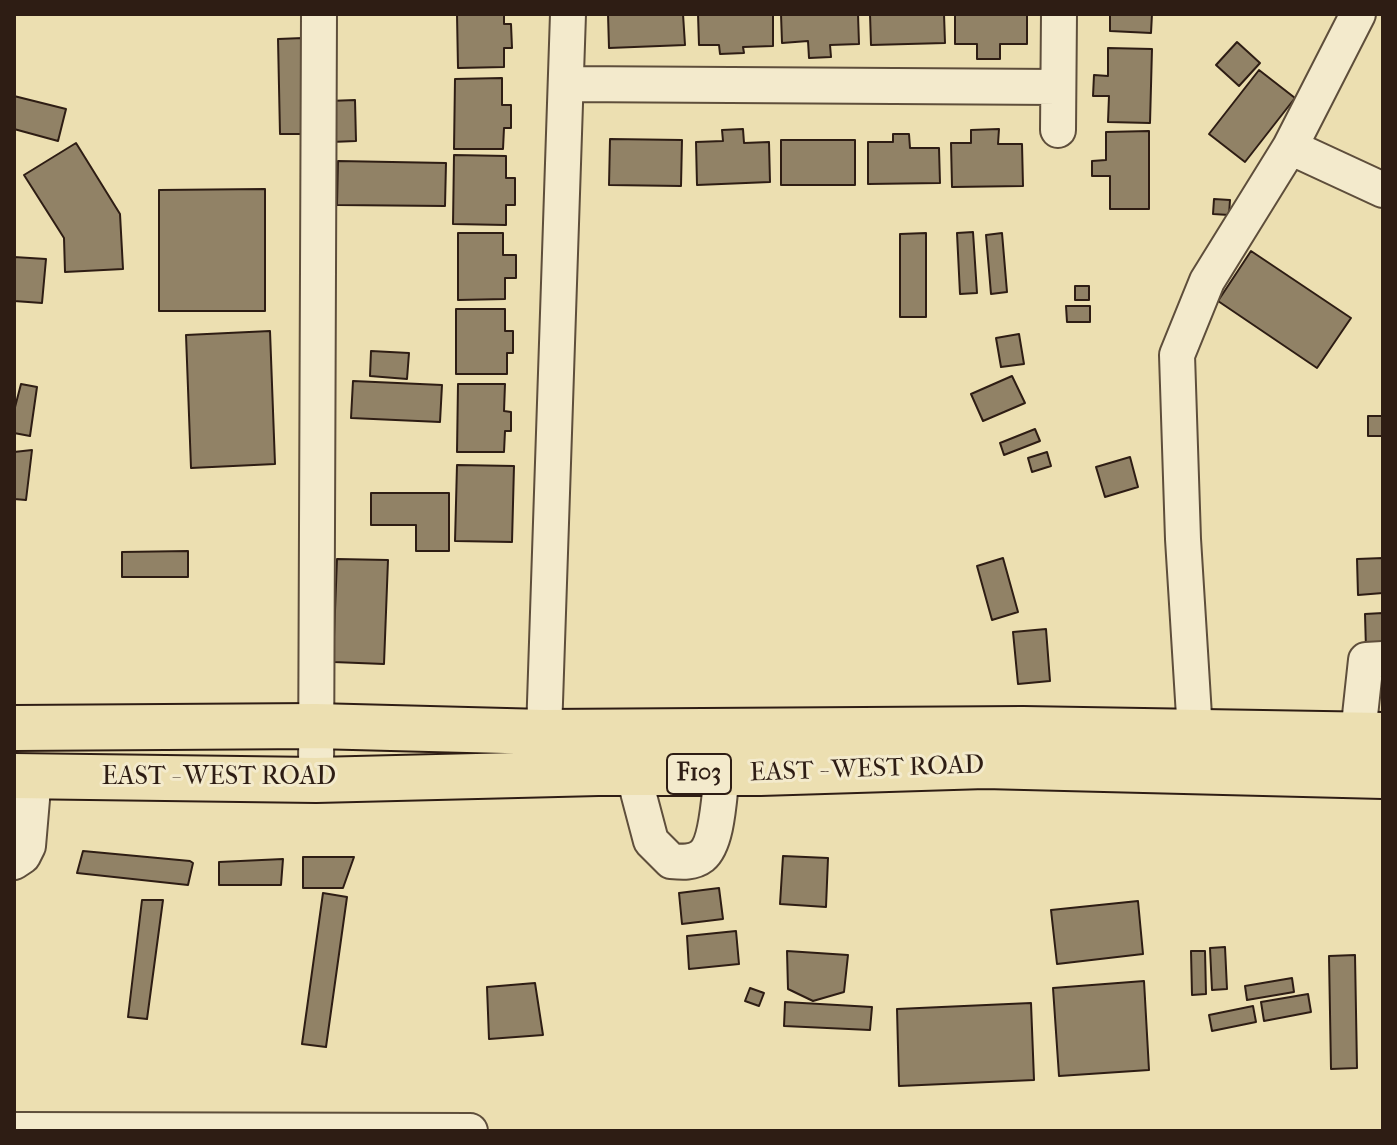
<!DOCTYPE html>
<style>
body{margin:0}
#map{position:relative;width:1397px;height:1145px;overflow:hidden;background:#ecdfb1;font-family:"IM FELL French Canon",serif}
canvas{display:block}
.frame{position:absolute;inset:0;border:16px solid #2e1d14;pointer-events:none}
</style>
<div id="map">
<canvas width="1397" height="1145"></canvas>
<div class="frame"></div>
</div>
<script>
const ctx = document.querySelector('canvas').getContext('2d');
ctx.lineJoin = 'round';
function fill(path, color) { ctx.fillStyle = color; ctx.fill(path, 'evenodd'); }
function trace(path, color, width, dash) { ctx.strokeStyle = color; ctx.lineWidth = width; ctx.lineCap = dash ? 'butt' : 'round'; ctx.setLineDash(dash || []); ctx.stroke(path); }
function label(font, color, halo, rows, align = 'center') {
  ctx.font = font + ' "IM FELL French Canon",serif'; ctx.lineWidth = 6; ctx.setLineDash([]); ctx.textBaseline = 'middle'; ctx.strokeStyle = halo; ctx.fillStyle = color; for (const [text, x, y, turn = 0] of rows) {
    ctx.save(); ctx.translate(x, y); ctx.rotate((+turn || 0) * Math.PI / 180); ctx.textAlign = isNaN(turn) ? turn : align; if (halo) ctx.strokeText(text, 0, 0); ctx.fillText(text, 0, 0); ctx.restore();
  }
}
const building = new Path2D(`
 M457,14H504V24H511L512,48H504V67L458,68Z
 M608,14H683L685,45L609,48Z
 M698,14H773V46L743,47L744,53L720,54L719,45H699Z
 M781,14H858L859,44L830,45L831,57L809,58L808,41L782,43Z
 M870,14H944L945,43L871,45Z
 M955,14H1027V44H1000V59H977V44H955Z
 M1110,14H1152L1151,33L1110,31Z
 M303,38L304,134H280L278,39Z
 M1237,42L1260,63L1239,86L1216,65Z
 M1108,48L1152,49L1150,123L1108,122L1109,96H1093L1094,75L1108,76Z
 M1259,70L1295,98L1245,162L1209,134Z
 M502,78V105H511V128H504L503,149H454L455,79Z
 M14,96L66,109L58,141L14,129Z
 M355,100L356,141L331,142L329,101Z
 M743,129L744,143L769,142L770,182L697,185L696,142L723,141L722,130Z
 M999,129L998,144H1022L1023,186L952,187L951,143H971V130Z
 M1149,131V209H1110V176H1092V161L1106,160V132Z
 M893,134H909L910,148H939L940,183L868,184V142H893Z
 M610,139L682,140L681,186L609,185Z
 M781,140H855V185H781Z
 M76,143L120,214L123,269L65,272L64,238L24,175Z
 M454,155L506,156V178H515V205H506V225L453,224Z
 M338,161L446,163L445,206L337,205Z
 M265,189V311H159V190Z
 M1214,199L1230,200L1229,215L1213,214Z
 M973,232L977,293L960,294L957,233Z
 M458,233H503V255H516V278H505V299L458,300Z
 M926,233V317H900V234Z
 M1002,233L1007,292L991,294L986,235Z
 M1251,251L1351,318L1317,368L1218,301Z
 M14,257L46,259L42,303L14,301Z
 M1075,286H1089V300H1075Z
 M1066,306H1090V322H1067Z
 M456,309H505V331H513V353H507V374H456Z
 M270,331L275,464L191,468L186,335Z
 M1019,334L1024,364L1001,367L996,338Z
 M371,351L409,353L407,379L370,376Z
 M1012,376L1025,403L983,421L971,394Z
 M353,381L442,385L440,422L351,418Z
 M21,384L37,387L30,436L14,433V411Z
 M458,384H505L504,411L511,412V431H505L504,452H457Z
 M1368,416H1383V436H1368Z
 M1035,429L1040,441L1004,455L1000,443Z
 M32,450L26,500L14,499V452Z
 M1047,452L1051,466L1032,472L1028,458Z
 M1130,457L1138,487L1105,497L1096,467Z
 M457,465L514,466L512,542L455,541Z
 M371,493H449V551H416V525H371Z
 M188,551V577H122V552Z
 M1003,558L1018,612L992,620L977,566Z
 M1383,558V593L1358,595L1357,559Z
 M337,559L388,560L384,664L333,662Z
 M1383,613V650H1366L1365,614Z
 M1046,629L1050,681L1018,684L1013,632Z
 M83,851L190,861L193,863L188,885L77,873Z
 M783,856L828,858L826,907L780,904Z
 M303,857H354L343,888H303Z
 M283,859L281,885H219V862Z
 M719,888L723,919L682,924L679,893Z
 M323,893L347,897L326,1047L302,1044Z
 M142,900H163L147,1019L128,1017Z
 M1138,901L1143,954L1057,964L1051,910Z
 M736,931L739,964L689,969L687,936Z
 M1225,947L1227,989L1212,990L1210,948Z
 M787,951L848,955L844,992L813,1001L788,989Z
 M1191,951H1205L1206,994L1192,995Z
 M1355,955L1357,1068L1331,1069L1329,956Z
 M1292,978L1294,992L1247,1000L1245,986Z
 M1144,981L1149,1070L1059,1076L1053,988Z
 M535,983L543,1035L489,1039L487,987Z
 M750,988L764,993L759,1006L745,1001Z
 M1308,994L1311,1012L1264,1021L1261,1002Z
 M785,1002L872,1007L870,1030L784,1026Z
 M1031,1003L1034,1080L899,1086L897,1009Z
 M1253,1006L1256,1022L1212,1031L1209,1015Z`);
fill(building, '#918266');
trace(building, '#2e1d14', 2);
const minor = new Path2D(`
 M567,84L1058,87
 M1058,130L1059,14
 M1290,147L1383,190
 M544,732L568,14
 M1195,732L1183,539L1177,355L1207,281L1290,147L1358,14
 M1358,734L1366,660L1383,659
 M633,773L651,841L671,861C682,862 693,863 702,856C718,843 719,794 722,774
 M316,780L319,14
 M14,862L23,856L28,846L34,776
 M14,1130L470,1131`);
const major = new Path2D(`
 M14,728L315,726L544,732L1023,729L1383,735
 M14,776L316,780L598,773H760L985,766L1383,776`);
trace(minor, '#5e4e3b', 38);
trace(major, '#2e1d14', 48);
trace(minor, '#f3eacc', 34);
trace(major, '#ecdfb1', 44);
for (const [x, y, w] of [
 [699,774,64]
]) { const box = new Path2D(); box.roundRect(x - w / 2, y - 20, w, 40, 6); ctx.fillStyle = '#f3eacc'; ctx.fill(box); trace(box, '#2e1d14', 2); }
label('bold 24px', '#2e1d14', null, [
 ["F103",699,774]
]);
label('26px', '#2e1d14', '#f3eacc', [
 ["EAST - WEST ROAD",867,770,-2],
 ["EAST - WEST ROAD",219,778]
]);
</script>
